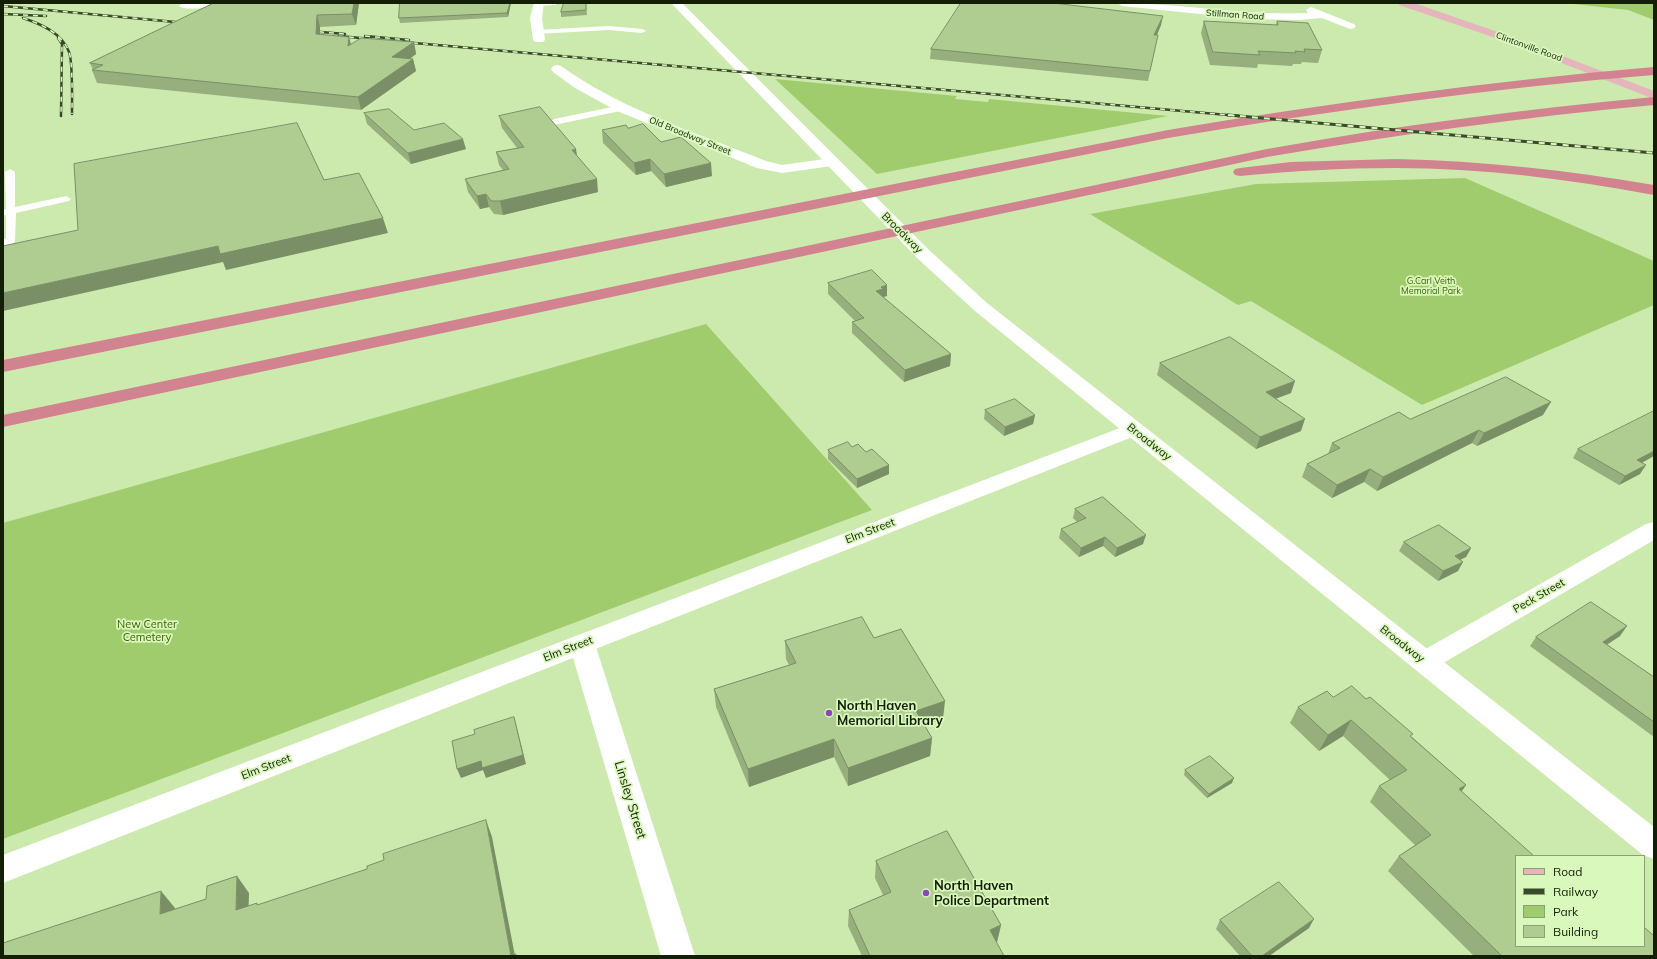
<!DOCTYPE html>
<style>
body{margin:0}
#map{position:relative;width:1657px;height:959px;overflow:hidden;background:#cceaae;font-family:Mulish,sans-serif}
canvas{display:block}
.frame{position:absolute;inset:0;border:4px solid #131e07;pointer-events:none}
.legend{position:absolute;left:1515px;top:855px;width:130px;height:92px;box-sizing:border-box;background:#d9f8bb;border:1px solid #8aa173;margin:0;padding:5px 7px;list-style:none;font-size:12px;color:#131e07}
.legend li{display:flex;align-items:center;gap:8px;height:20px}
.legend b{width:20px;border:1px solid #8aa173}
</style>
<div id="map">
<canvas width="1657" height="959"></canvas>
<div class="frame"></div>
<ul class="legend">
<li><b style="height:5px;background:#e4b5bc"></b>Road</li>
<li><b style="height:5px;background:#3a492a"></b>Railway</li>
<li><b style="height:11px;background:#a1cc6e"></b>Park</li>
<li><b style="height:11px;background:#afcc91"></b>Building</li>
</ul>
</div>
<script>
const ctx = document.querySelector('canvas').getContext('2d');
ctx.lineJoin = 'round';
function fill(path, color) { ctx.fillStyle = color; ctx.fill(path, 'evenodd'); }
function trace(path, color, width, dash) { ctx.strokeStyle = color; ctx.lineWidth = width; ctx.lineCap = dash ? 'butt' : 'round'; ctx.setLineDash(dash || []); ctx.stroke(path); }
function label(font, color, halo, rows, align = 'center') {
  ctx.font = font + ' Mulish,sans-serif'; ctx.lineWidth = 3.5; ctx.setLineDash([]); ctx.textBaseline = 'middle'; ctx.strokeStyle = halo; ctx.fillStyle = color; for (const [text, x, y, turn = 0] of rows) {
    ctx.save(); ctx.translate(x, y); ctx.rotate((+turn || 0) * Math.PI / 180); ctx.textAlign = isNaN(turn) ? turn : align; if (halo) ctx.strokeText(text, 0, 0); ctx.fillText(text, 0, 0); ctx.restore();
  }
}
fill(new Path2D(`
 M1564,3H1654V20L1628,10Z
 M775,79L957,96L955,99L988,102L989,99L1168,116L877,174Z
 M1465,178L1654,261V305L1422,405L1251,301L1238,305L1090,214L1256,184Z
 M706,324L872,510L3,839V523Z`), '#a1cc6e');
fill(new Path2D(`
 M538,3H558L555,5L536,6L535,5Z
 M609,26L642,29L646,31L642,33L609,30L537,34L533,32L537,30Z
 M622,105L626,108L625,110L554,125L550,122L554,119Z
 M10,169L15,172V207L66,196L71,199L69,201L16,213L15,241L14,243L3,247V240L6,238V215L3,216V210L6,209L5,172Z`), '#fff');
fill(new Path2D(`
 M183,3H220C216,8 183,11 179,6Z
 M534,3H544L542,18L545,40L543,42H535L533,40L530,18Z
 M1117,3C1181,3 1244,16 1308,13L1306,10L1311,7L1354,24L1356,26L1354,28L1350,29L1322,18L1299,20L1248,19L1122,6Z
 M557,65L561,66C622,110 697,133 766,161L782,165L832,158L837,159L839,162L837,165L832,166L782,173L757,168L617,111L575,88L553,72L551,69L553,66Z
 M1654,522V540L1433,669L1424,672L1415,669L1411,662L1415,655L1646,524Z
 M582,634L591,637L595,644L695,956H661L569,644L573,637Z`), '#fff');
fill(new Path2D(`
 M1133,423L1140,424L1143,429L1140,434L3,883V855Z`), '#fff');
fill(new Path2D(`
 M671,3H682L929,250L987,303L1654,827V859L1643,855L975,311L917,258Z`), '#fff');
fill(new Path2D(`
 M1398,3H1414L1521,40L1654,91V99L1513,44L1399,5Z`), '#e4b5bc');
fill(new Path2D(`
 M1654,67V75C1491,88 1329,111 1168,138L3,372V360L1168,130C1329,103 1491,81 1654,67Z
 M1654,97V105C1524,117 1395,135 1267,157L3,427V415L1267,149C1395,126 1524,109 1654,97Z
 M1395,159C1483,161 1568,170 1654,185V195C1568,179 1482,168 1395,168C1343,168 1291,171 1240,176L1235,175L1233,172L1235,169L1240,168L1291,162Z`), '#d28390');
const railFar1 = new Path2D(`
 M3,6L186,23
 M3,14L46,16
 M23,18C41,24 62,33 69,52C73,62 72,101 72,114
 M309,31L345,34
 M339,36L371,39
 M365,36L409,40
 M58,38L62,44L61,116
 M403,42L1239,116`);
const rail = new Path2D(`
 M1228,115L1654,153`);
trace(railFar1, '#3a492a', 2.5);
trace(rail, '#3a492a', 3);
trace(railFar1, '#d9f8bb', 1.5, [5]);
trace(rail, '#d9f8bb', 2, [6]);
fill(new Path2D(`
 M214,3H359L356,25L320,27V34L351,44L414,42L416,54L410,59H413L416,71L361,110L97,83L92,70H93L90,63Z
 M400,3H511L508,17L400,23L399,18Z
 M564,3H586L587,15L561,17V12Z
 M1204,21L1276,25L1277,21L1322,50L1318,63L1302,62L1301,64H1293L1292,66L1258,64L1257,68L1210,65L1201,33Z
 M1161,25L1157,35H1158L1148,81L930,59L931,49Z
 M364,113L466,149L411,164L367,124Z
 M499,116L577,157L598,192L503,215L494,214L489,207L480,209L468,192L465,179L503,170L499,165L496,152L517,148L502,128Z
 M628,128L661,142L712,176L666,187L651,171L636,175L603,143L602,130Z
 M828,283L887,296L883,297L951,354L950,366L904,382L852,333V322L855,321L828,294Z
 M1160,363L1291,393L1276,398L1301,431L1256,449L1157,375Z
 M985,410L1035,415L1033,424L1004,436L984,419Z
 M1543,415L1477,446L1472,443L1377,491L1364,482L1332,498L1302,477L1307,464L1328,454L1332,443L1410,419Z
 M852,447L866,452L889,474L857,488L828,459V450Z
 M1578,449L1643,463L1640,474L1619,485L1573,458Z
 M1075,509L1143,544L1115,557L1103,546L1079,557L1059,538L1061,529L1077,522L1073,518Z
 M1404,542L1471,548L1466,557L1460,559L1458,571L1438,581L1399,551Z
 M1620,636L1607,645L1654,677V737L1530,646L1536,637Z
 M874,638L943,719L924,725L932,738L930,756L848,786L834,757L749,787L716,707L714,689L789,665L786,659L785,641Z
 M1333,697L1412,737L1466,785L1461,792L1516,856L1654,956H1474L1388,871L1399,856L1415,845L1370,802L1379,786L1390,780L1343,736L1319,751L1290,723L1298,707Z
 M1185,770L1232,783L1207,798L1184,775Z
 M876,861L1001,925L997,942H996L1004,956H862L848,926L849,910L883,895L875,878Z
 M1220,920L1309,928L1269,956H1240L1216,929Z`), '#96af7d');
fill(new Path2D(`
 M354,3H359L356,25L352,14Z
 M510,3H511L508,17L507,13Z
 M317,15L320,27V45L316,34Z
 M1163,16L1161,25L1153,44L1154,35Z
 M349,37L352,48L348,46Z
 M414,42L416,54L395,69L392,57Z
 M413,59L416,71L361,110L358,97Z
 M463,139L466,149L411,164L408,153Z
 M576,149L578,162L572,150Z
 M650,159L651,171L636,175L634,163Z
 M711,163L712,176L666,187L664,174Z
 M597,179L598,192L503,215L500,201Z
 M486,194L489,207L480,209L477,196Z
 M383,218L388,233L226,270L223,262L3,311V293L218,246Z
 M887,285V296L883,297L876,291L881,287Z
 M951,354L950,366L904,382L905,370Z
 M1295,381L1291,393L1262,404L1266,392Z
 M1551,402L1543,415L1477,446L1484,433Z
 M1035,415L1033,424L1004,436L1005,427Z
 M1305,419L1301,431L1256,449L1260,437Z
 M1479,430L1472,443L1377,491L1383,477Z
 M1654,451V456L1631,469L1637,460Z
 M889,465V474L857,488V479Z
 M1646,465L1640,474L1619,485L1625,476Z
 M1370,469L1364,482L1332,498L1337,485Z
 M1146,535L1143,544L1115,557L1117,548Z
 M1105,537L1103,546L1079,557L1081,548Z
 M1471,548L1466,557L1450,565L1455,556Z
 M1463,562L1458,571L1438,581L1443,571Z
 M1627,626L1620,636L1596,651L1603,642Z
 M945,701L943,719L915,728L916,711Z
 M514,717L526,764L486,778L483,770L461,778L457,769Z
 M1351,720L1343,736L1319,751L1328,735Z
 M932,738L930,756L848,786V768Z
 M834,739V757L749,787L748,769Z
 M1234,778L1232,783L1207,798L1209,794Z
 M1466,785L1455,801L1459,789Z
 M486,820L492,837L515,956H511Z
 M237,876L249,893L248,926L236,910Z
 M161,891L175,908L174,930L160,914Z
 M1314,919L1309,928L1269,956H1262Z
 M1001,925L997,942L987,946L990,930Z`), '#7a8f66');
const building = new Path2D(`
 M214,3H354L352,14L317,15L316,34L349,37L348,46L361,38L414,42L392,57L413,59L358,97L92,70L103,65L90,63Z
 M400,3H510L507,13L399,18Z
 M564,3H586V10L561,12Z
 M961,3H1053L1163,16L1154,35H1158L1150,71L931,49Z
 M1204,21L1278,25L1277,21L1308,23L1322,50L1304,49L1305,52L1295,51L1296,53L1258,51L1260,55L1213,52Z
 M540,107L576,149L572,150L597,179L500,201H491L486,194L477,196L465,179L509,169L496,152L524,147L499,116Z
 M389,109L414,130L444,123L463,139L408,153L364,113Z
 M297,123L324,180L359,173L383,218L220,254L218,246L3,293V246L78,230L74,164Z
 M643,124L661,142L681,137L711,163L664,174L650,159L634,163L602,130L626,125L628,128Z
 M872,270L887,285L881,287L883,289L876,291L951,354L905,370L852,322L864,318L828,283Z
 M1230,337L1295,381L1266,392L1305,419L1260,437L1160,363Z
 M1506,377L1551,402L1484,433L1479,430L1383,477L1370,469L1337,485L1307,464L1340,448L1332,443L1399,412L1410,419Z
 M1015,399L1035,415L1005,427L985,410Z
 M1654,411V451L1637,460L1646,465L1625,476L1578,449Z
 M848,442L852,447L858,444L866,452L872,449L889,465L857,479L828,450Z
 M1103,497L1146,535L1117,548L1105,537L1081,548L1061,529L1086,518L1075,509Z
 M1439,525L1471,548L1455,556L1463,562L1443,571L1404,542Z
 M1591,602L1627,626L1603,642L1654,677V722L1536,637Z
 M862,617L874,638L901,629L945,701L916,711L932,738L848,768L834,739L748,769L714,689L796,663L785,641Z
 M1352,686L1366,699L1370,697L1413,734L1410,736L1466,785L1459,789L1534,856H1516V946H1644V927L1654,936V956H1502L1399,856L1431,835L1379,786L1407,770L1351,720L1328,735L1298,707L1327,691L1333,697Z
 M514,717L523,755L482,768L481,761L457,769L452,741L475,734L474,730Z
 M1210,756L1234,778L1209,794L1185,770Z
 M486,820L511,956L516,954V956H3V943L161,891L160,914L206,899L207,886L237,876L236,910L257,903V905L367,869V866L384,860L383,854Z
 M947,831L1001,925L990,930L1004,956H870L849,910L891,892L876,861Z
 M1279,882L1314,919L1262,956H1252L1220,920Z`);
fill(building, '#afcc91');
trace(building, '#7a8f66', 1);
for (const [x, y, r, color] of [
 [829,713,4,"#8d47ba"],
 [926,893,4,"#8d47ba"]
]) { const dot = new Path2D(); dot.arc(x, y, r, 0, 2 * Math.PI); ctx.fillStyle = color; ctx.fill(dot); trace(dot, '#d9f8bb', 1.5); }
label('9px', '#131e07', '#d9f8bb', [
 ["Stillman Road",1235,15,4],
 ["Clintonville Road",1529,47,20],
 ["Old Broadway Street",690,136,22]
]);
label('9px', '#3e5f00', '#d9f8bb', [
 ["G.Carl Veith",1431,281],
 ["Memorial Park",1431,291]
]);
label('11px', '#131e07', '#d9f8bb', [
 ["Broadway",902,233,45],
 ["Broadway",1149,442,38],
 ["Elm Street",870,531,-21],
 ["Peck Street",1539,596,-30],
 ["Broadway",1402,644,38],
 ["Elm Street",568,649,-21],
 ["Elm Street",266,767,-21]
]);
label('11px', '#3e5f00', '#d9f8bb', [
 ["New Center",147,625],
 ["Cemetery",147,638]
]);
label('bold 13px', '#131e07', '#d9f8bb', [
 ["North Haven",837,706],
 ["Memorial Library",837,721],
 ["North Haven",934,886],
 ["Police Department",934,901]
], 'left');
label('13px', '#131e07', '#d9f8bb', [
 ["Linsley Street",630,800,73]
]);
</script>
